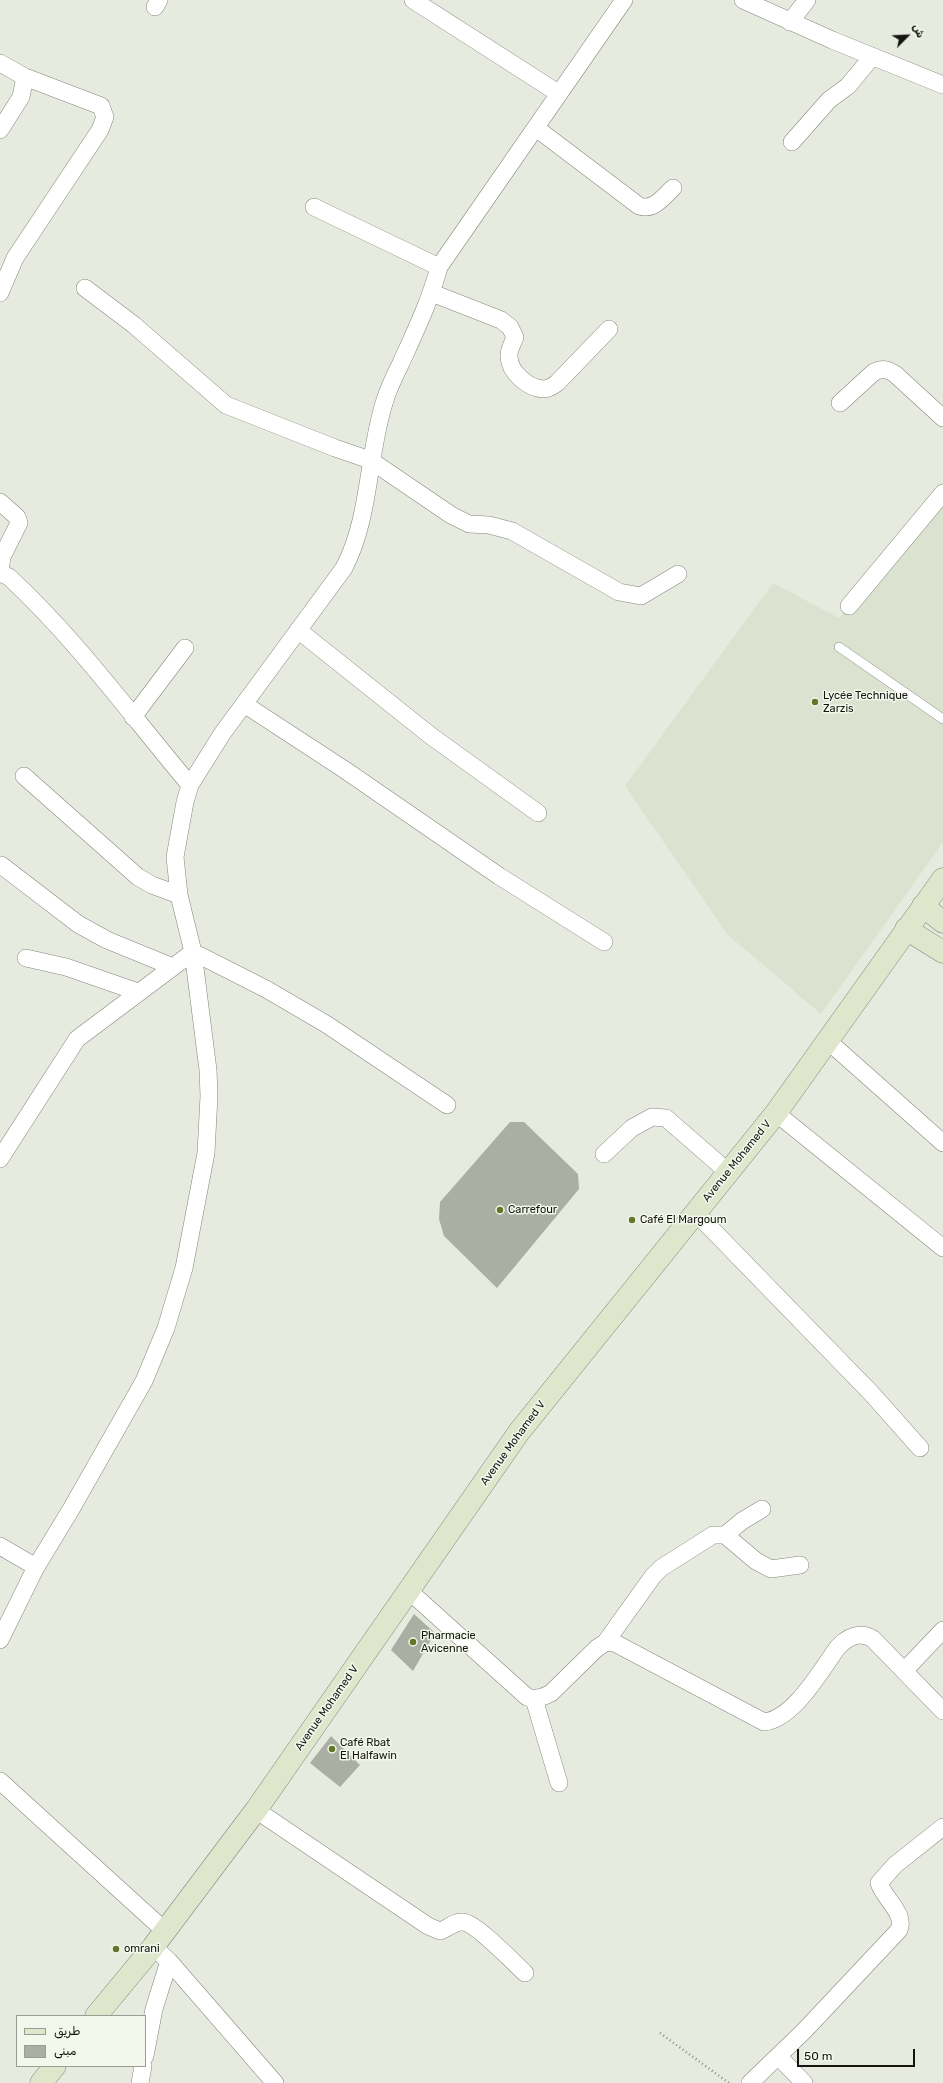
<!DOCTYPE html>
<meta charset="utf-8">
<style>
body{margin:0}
#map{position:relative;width:943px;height:2083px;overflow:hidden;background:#e7ebdf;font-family:Rubik,Vazirmatn,sans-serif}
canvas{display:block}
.legend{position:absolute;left:16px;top:2015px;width:130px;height:52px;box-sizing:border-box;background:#f4f8ec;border:1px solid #9a9d94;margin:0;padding:5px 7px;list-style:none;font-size:12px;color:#141511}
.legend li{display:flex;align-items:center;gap:8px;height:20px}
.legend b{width:20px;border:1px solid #9a9d94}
.north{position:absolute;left:887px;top:16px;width:40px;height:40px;-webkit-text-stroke:3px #f4f8ec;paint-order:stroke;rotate:66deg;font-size:11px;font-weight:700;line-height:16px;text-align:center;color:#141511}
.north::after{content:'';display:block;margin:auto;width:14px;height:18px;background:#141511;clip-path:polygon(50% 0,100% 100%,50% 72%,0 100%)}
.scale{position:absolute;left:797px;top:2049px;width:118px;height:18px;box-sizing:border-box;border:2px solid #141511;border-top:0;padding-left:5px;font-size:12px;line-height:14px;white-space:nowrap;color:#141511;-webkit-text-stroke:3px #f4f8ec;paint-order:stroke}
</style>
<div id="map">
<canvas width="943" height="2083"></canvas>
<ul class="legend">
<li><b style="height:5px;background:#dfe6cc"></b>طريق</li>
<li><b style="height:11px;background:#aaaea3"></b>مبنى</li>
</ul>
<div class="north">ش</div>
<div class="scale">50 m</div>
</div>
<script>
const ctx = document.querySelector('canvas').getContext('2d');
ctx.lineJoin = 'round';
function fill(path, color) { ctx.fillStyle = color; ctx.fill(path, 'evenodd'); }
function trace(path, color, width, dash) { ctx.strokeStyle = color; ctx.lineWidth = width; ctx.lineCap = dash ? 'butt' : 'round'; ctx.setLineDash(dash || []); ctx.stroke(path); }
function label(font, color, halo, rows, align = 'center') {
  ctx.font = font + ' Rubik,sans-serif'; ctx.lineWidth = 3; ctx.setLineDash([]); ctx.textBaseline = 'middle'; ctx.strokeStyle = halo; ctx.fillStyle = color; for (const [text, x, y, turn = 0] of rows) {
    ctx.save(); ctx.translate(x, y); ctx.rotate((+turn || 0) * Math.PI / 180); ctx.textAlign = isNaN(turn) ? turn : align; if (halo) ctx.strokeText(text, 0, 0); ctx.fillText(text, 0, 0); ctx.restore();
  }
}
fill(new Path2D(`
 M943,497V842L821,1014L728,935L625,786L773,583L839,618Z`), '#dbe2cf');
fill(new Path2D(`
 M510,1122H524L578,1174L579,1189L497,1288L444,1236L439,1219L440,1202Z
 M414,1614L435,1633L413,1671L391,1650Z
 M331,1736L360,1765L340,1787L310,1763Z`), '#aaaea3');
const lane = new Path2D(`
 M839,647L943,719`);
const street = new Path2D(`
 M413,0L558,93
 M743,0L832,40L943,85
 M155,7L159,0
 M790,22L807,0
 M0,63L25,77L101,106L105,117L100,130L15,258L0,293
 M536,128L639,206C654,211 663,197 673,188
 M0,130L21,97L25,77
 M792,142L829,100L848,86L872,57
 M314,207L439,267
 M85,288L134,325L226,405L335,448L370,460L451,515L469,524L489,525L512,531L619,592L641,596L678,574
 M432,293L501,320L510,327L515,337C513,343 508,351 509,357C510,373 528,388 543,389C549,389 553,386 557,383L609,329
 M840,403L874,372C883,368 887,369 895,374L943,418
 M0,502L17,517L19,523L2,557L0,571
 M0,573L9,577C77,640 131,715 190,785
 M849,606L943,493
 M298,630L431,736L538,813
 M244,704L345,770L499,876L604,942
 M133,717L185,648
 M24,776L138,877L152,885L179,895
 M1,865L78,924L107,940L173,967
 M26,958L66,967L138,992
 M828,1041L943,1143
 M776,1113L943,1248
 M604,1154L632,1128L652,1117L666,1118L728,1172
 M0,1159L77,1039L193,952L266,989L326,1024L447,1105
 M696,1213L872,1394L920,1448
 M725,1535L742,1521L762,1509
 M0,1546L36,1567
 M408,1590L527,1697C537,1700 543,1697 551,1693L597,1648L605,1643L613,1642L764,1722C794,1719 821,1670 838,1647C849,1636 860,1631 873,1639L943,1711
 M0,1640L36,1567L70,1511L144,1381L166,1328L184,1268L206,1153L209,1096L208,1070L193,952L179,895L175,857L185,802L190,785L222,734L344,568C371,516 367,455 385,400C389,387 395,375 401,363C415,332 430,301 439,267L624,0
 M605,1643L653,1576L661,1568L713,1535H725L756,1561L771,1569L800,1565
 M904,1671L943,1630
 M534,1699L559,1783
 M0,1781L165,1931
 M256,1810L428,1926L440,1931C447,1929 455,1921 463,1922C476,1923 514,1963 525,1973
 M153,1947L169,1961L275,2083
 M145,2056L154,2009L169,1961
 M779,2057L804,2083
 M140,2083L143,2066
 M750,2083L804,2031L899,1930C906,1913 884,1899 879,1883L895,1865L943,1827`);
const secondary = new Path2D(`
 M923,906L943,922
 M906,929L943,952
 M96,2016L153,1947L256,1810L519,1432L776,1113L943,879
 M41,2083L55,2066`);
trace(lane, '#83877c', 10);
trace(street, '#83877c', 18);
trace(secondary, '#83877c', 23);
trace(new Path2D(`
 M660,2033L729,2083`), '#8a8d85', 2.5, [1, 3]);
trace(lane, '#fff', 9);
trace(street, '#fff', 17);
trace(secondary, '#dfe6cc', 22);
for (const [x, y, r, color] of [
 [815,702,4,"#627727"],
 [500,1210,4,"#627727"],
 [632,1220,4,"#627727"],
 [413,1642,4,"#627727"],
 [332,1749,4,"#627727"],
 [116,1949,4,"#627727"]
]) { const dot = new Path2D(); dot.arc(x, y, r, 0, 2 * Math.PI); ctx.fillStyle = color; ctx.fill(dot); trace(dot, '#f4f8ec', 1.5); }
label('11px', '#141511', '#f4f8ec', [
 ["Lycée Technique",823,696],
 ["Zarzis",823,709],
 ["Carrefour",508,1210],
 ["Café El Margoum",640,1220],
 ["Pharmacie",421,1636],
 ["Avicenne",421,1649],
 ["Café Rbat",340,1743],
 ["El Halfawin",340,1756],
 ["omrani",124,1949]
], 'left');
label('11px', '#141511', '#f4f8ec', [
 ["Avenue Mohamed V",737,1161,-51],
 ["Avenue Mohamed V",513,1443,-54],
 ["Avenue Mohamed V",327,1708,-55]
]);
</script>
